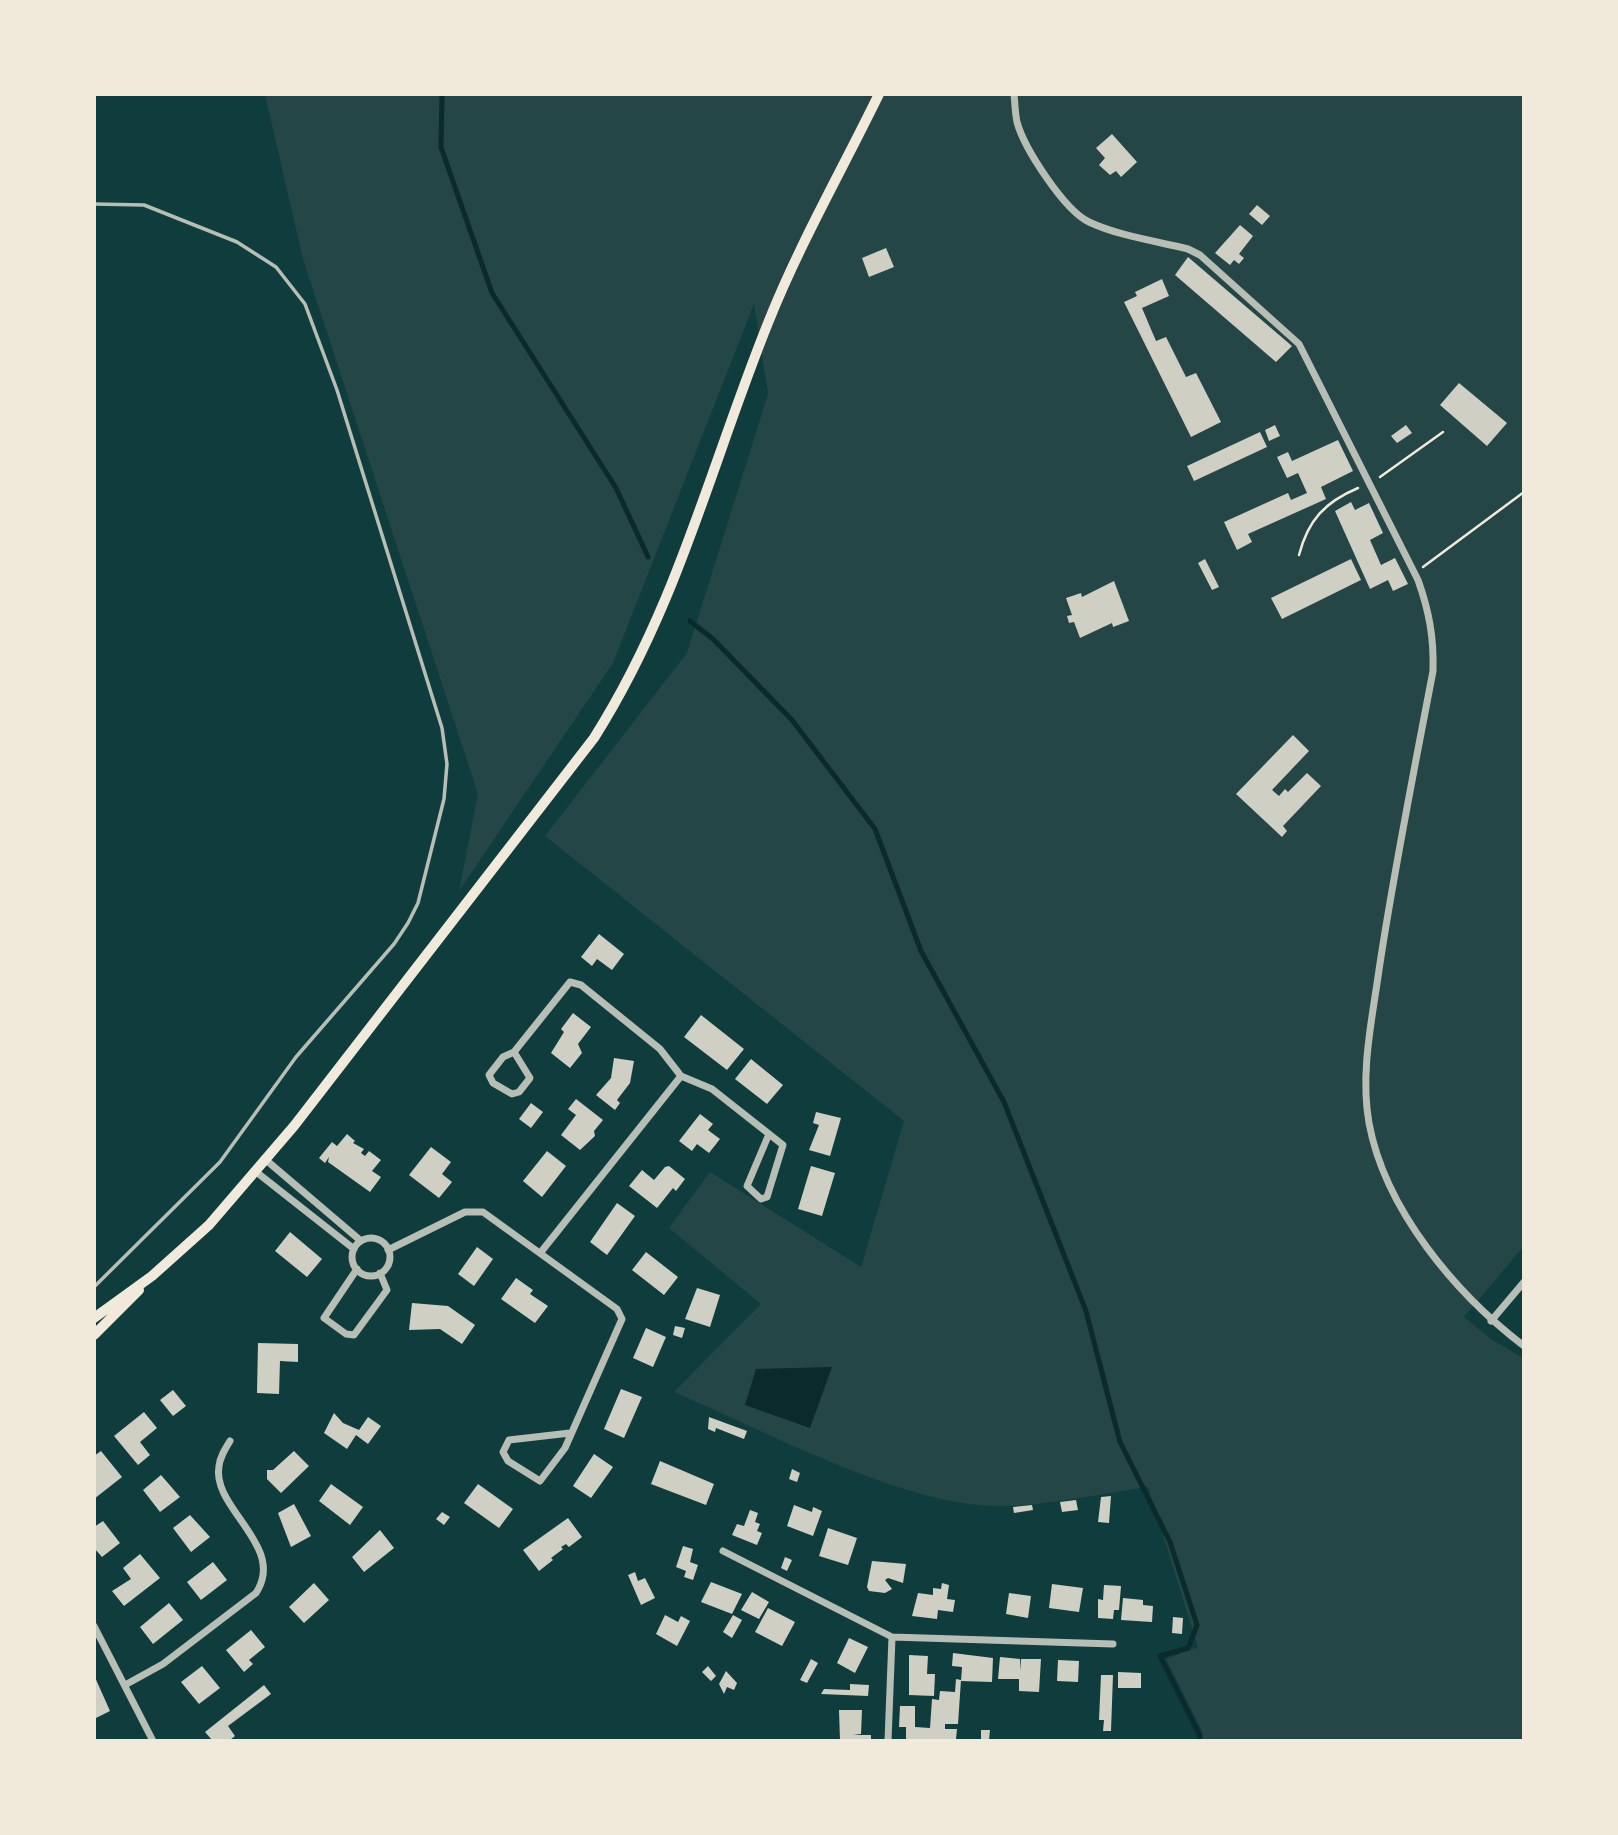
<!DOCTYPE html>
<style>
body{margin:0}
#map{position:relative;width:1618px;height:1835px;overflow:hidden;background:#0f3d3e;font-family:"PT Serif",serif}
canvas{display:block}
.frame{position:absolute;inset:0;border:96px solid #f1e9da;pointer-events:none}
</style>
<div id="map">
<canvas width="1618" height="1835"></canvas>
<div class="frame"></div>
</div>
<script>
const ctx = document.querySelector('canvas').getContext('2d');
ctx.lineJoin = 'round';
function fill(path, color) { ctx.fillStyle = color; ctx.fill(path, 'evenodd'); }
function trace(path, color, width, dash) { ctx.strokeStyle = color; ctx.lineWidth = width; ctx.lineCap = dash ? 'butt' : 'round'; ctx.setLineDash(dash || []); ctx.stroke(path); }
fill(new Path2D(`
 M265,95H1523L1524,1246L1464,1317L1491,1339L1523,1358V1740H1201L1202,1731L1166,1659L1198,1647L1148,1487C1088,1495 1022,1513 962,1503C870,1488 760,1429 674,1392L761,1304L669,1228L710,1172L861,1267L904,1121L545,836L687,653L768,394L754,304L613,663L459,891L478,794L303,259Z`), '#244646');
fill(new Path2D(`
 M832,1367L810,1428L745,1405L756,1369Z`), '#0a2a2b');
trace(new Path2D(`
 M442,94L441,147L492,293L616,488L648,557
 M690,621L713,639L792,720L875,829L921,951L1004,1102L1086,1311L1120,1442L1170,1542L1197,1625L1188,1648L1160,1656L1200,1736L1199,1741`), '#0a2a2b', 5);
fill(new Path2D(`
 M1112,134L1137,162L1121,177L1116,171L1110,175L1099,165L1105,158L1096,148Z
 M1257,205L1270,216L1262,225L1249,214Z
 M1240,225L1253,236L1239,254L1244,258L1239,264L1234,260L1230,265L1215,253Z
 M886,248L894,267L869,277L862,258Z
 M1188,257L1292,346L1276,362L1175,275Z
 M1162,279L1169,296L1142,308L1156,341L1166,337L1186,377L1196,373L1221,422L1191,437L1124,302L1137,296L1135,292Z
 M1459,383L1507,423L1487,446L1440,405Z
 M1275,425L1280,436L1269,441L1265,430Z
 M1406,425L1412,433L1397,443L1391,436Z
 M1260,432L1267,447L1194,481L1187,466Z
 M1338,440L1353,471L1321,487L1326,499L1248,534L1252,542L1237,550L1224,522L1288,493L1291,500L1307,493L1298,473L1287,478L1277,457L1288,452L1292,461Z
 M1351,502L1355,510L1369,503L1383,533L1370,540L1381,565L1395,558L1408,584L1393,591L1388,580L1370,589L1335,511Z
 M1205,559L1219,587L1212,590L1198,563Z
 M1351,559L1361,580L1282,619L1271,598Z
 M1114,581L1129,621L1113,627L1112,623L1080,638L1074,622L1069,623L1067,616L1072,615L1066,598L1081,593L1082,597Z
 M1293,735L1309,751L1272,790L1279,796L1285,789L1288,792L1307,773L1321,786L1283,826L1287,831L1282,837L1236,794Z
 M599,934L624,954L612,970L597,959L592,966L581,957Z
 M573,1013L591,1027L578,1044L582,1053L570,1068L551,1053L564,1032L561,1029Z
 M701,1015L744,1049L727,1070L684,1037Z
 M614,1058L634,1061L630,1083L617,1100L620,1103L615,1110L596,1095L611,1078Z
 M751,1059L783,1085L767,1104L735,1079Z
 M576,1099L603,1120L594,1131L595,1136L580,1150L561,1135L576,1115L568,1109Z
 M531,1103L543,1112L531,1128L519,1119Z
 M816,1112L841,1118L830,1156L809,1150L819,1125L813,1123Z
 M700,1114L713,1124L708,1130L720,1139L709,1153L697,1144L692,1151L679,1141Z
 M347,1134L355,1141L353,1143L364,1149L361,1153L365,1156L369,1151L381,1160L372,1171L381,1177L370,1192L328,1162L329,1157L325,1163L319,1158L332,1142L337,1146Z
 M431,1147L451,1162L442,1174L452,1182L439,1198L409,1175Z
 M547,1151L566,1166L542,1197L523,1181Z
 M669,1166L685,1179L676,1191L673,1188L657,1208L629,1186L642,1170L654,1180L665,1167Z
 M811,1166L835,1173L822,1216L798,1209Z
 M617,1203L635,1216L607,1255L590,1242Z
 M290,1232L322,1259L307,1277L275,1251Z
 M477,1247L493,1259L474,1286L458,1274Z
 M646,1252L678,1277L664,1295L632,1270Z
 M516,1278L533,1290L530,1294L548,1306L535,1323L501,1299Z
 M697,1288L720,1295L710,1327L685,1319Z
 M412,1303L448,1306L475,1325L462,1344L440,1329L409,1330Z
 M675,1326L685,1328L682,1338L673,1335Z
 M646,1328L666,1337L653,1367L633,1358Z
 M258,1343L298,1344V1362L280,1361L279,1394L257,1393Z
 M621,1389L642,1397L624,1438L604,1429Z
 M173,1390L186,1406L173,1416L160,1400Z
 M144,1412L157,1428L140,1442L150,1455L138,1465L114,1436Z
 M334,1413L343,1423L359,1430L368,1417L381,1426L368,1444L356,1435L347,1449L324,1433Z
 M709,1417L747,1431L744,1439L716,1428L715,1432L708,1429Z
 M101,1451L122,1477L94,1499V1456Z
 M294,1451L309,1466L281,1493L267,1479V1470H273Z
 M594,1454L613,1467L591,1498L573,1486Z
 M660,1461L714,1484L706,1505L651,1484Z
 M792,1469L800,1473L797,1482L789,1479Z
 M161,1475L180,1497L160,1512L143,1490Z
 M331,1484L363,1507L350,1525L319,1501Z
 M478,1484L513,1509L499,1528L464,1503Z
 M1111,1496L1109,1523L1098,1522L1101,1497Z
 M1076,1500L1078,1510L1062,1512L1060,1502Z
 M294,1504L311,1536L291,1547L278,1513Z
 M794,1505L812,1512L813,1507L822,1511L813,1536L787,1526Z
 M1032,1505L1033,1510L1014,1513L1013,1507Z
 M750,1510L758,1513L755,1522L760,1524L757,1531L762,1533L757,1545L732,1535L737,1524L744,1526Z
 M442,1512L450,1517L444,1525L436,1519Z
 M190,1515L210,1537L191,1552L173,1528Z
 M568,1518L582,1537L569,1547L566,1544L561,1547L563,1549L551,1558L553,1560L539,1571L523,1550Z
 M103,1521L120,1543L102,1557L94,1548V1527Z
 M828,1528L857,1538L848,1565L819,1556Z
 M380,1530L394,1548L364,1572L352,1557Z
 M683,1546L693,1549L690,1562L698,1565L693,1580L684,1577L686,1571L676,1567Z
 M140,1554L160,1578L124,1606L112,1591L131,1579L123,1568Z
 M785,1557L792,1560L787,1571L781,1568Z
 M872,1561L906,1564L903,1583L888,1578L885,1580L892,1589L885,1593L869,1591L867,1587Z
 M213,1562L227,1580L201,1600L187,1582Z
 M635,1572L638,1581L645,1578L655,1598L641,1605L628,1575Z
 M711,1582L742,1594L732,1614L701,1602Z
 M314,1583L329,1600L304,1623L289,1607Z
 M942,1583L949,1585L947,1599L955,1600L953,1612L938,1610L937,1619L912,1616L918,1593L933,1595V1588L941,1589Z
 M1052,1584L1083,1588L1079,1612L1049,1608Z
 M1104,1585L1121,1586L1119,1610H1114L1113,1619L1098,1618V1599L1103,1600Z
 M752,1592L769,1602L759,1619L741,1610Z
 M1009,1593L1031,1596L1028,1618L1006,1614Z
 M1123,1598L1143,1600V1605L1153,1606L1152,1622L1121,1620Z
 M169,1603L183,1620L153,1644L140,1627Z
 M768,1608L795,1622L782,1646L755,1632Z
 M665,1615L678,1622L681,1616L690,1621L677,1646L656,1634Z
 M733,1615L742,1620L732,1638L723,1632Z
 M1173,1617L1183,1618L1182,1634L1172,1633Z
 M251,1630L265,1647L249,1660L253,1664L244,1672L226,1650Z
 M849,1638L868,1647L855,1673L837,1663Z
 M953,1653L993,1658L992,1682L961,1681L962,1667L952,1666Z
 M909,1655L928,1656L927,1674H935L934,1696L909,1695Z
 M1000,1657L1020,1659L1021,1671V1659H1041L1039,1692L1019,1691V1679H998Z
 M811,1659L818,1663L807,1683L800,1680Z
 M1058,1660L1079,1661L1078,1682L1057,1681Z
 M202,1666L220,1688L199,1704L181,1682Z
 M708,1666L716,1676L711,1681L702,1672Z
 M726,1671L737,1683L734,1690L727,1687L724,1694L719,1684Z
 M1118,1672L1141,1673V1688H1118Z
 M94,1675L110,1711L94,1719Z
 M1101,1675H1113L1111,1731H1103L1104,1720H1099Z
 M956,1679L961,1680L958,1724H945V1729H957L956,1739L906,1740V1727H899L900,1706H915V1727L930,1728L932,1699L939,1700L940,1691L955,1692Z
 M850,1684L869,1685L868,1696L821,1694L824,1689L850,1690Z
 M264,1685L271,1694L228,1726L235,1736L230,1740H212L205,1732Z
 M839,1710H862L861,1734L853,1735H871V1740H840Z
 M981,1730H990L989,1740H981Z`), '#cfcfc3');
trace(new Path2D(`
 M1380,477L1443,432
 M1299,555C1308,520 1325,502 1358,488
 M1423,567L1524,492`), '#f1e9da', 2.5);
trace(new Path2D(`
 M94,204L144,205L237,242L276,267L305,304L337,390L442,728L447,764L444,799L418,903L408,923L394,944L296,1057L220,1162L94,1287`), '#b8beb3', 3.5);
trace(new Path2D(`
 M1014,94C1015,103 1015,113 1017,122C1024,148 1064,210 1089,222C1119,236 1156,241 1188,249L1200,255L1299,344L1418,580C1429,611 1434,637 1433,671C1414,771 1394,870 1379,970C1372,1020 1360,1073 1369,1123C1385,1210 1456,1294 1524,1346
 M514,1052L530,1078L519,1092L512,1094L493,1083L489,1075L503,1057L514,1052L570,982L581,985L660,1049L681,1076L541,1252
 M681,1076L712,1089L783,1145L767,1197L761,1199L747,1186L769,1134
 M266,1160L361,1241
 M255,1171L354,1249
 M352 1257a19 19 0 1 1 38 0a19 19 0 1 1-38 0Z
 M388,1250L465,1212H483L617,1309L622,1319L565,1448L540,1481L508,1461L503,1452L509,1440L570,1433
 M357,1269L324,1318L346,1334L354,1335L387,1290L380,1273
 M1491,1321L1524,1282
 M723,1551L892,1637L1113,1644
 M94,1626L153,1741
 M125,1685L163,1664L256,1593C287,1546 211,1508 219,1466C220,1457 225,1449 230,1441
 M888,1741L892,1637`), '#b8beb3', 7);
trace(new Path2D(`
 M94,1318L152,1276L209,1225L294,1126L594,738C678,605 710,467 768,323C799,245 842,170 879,94
 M94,1335L139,1290`), '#f1e9da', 10);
</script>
